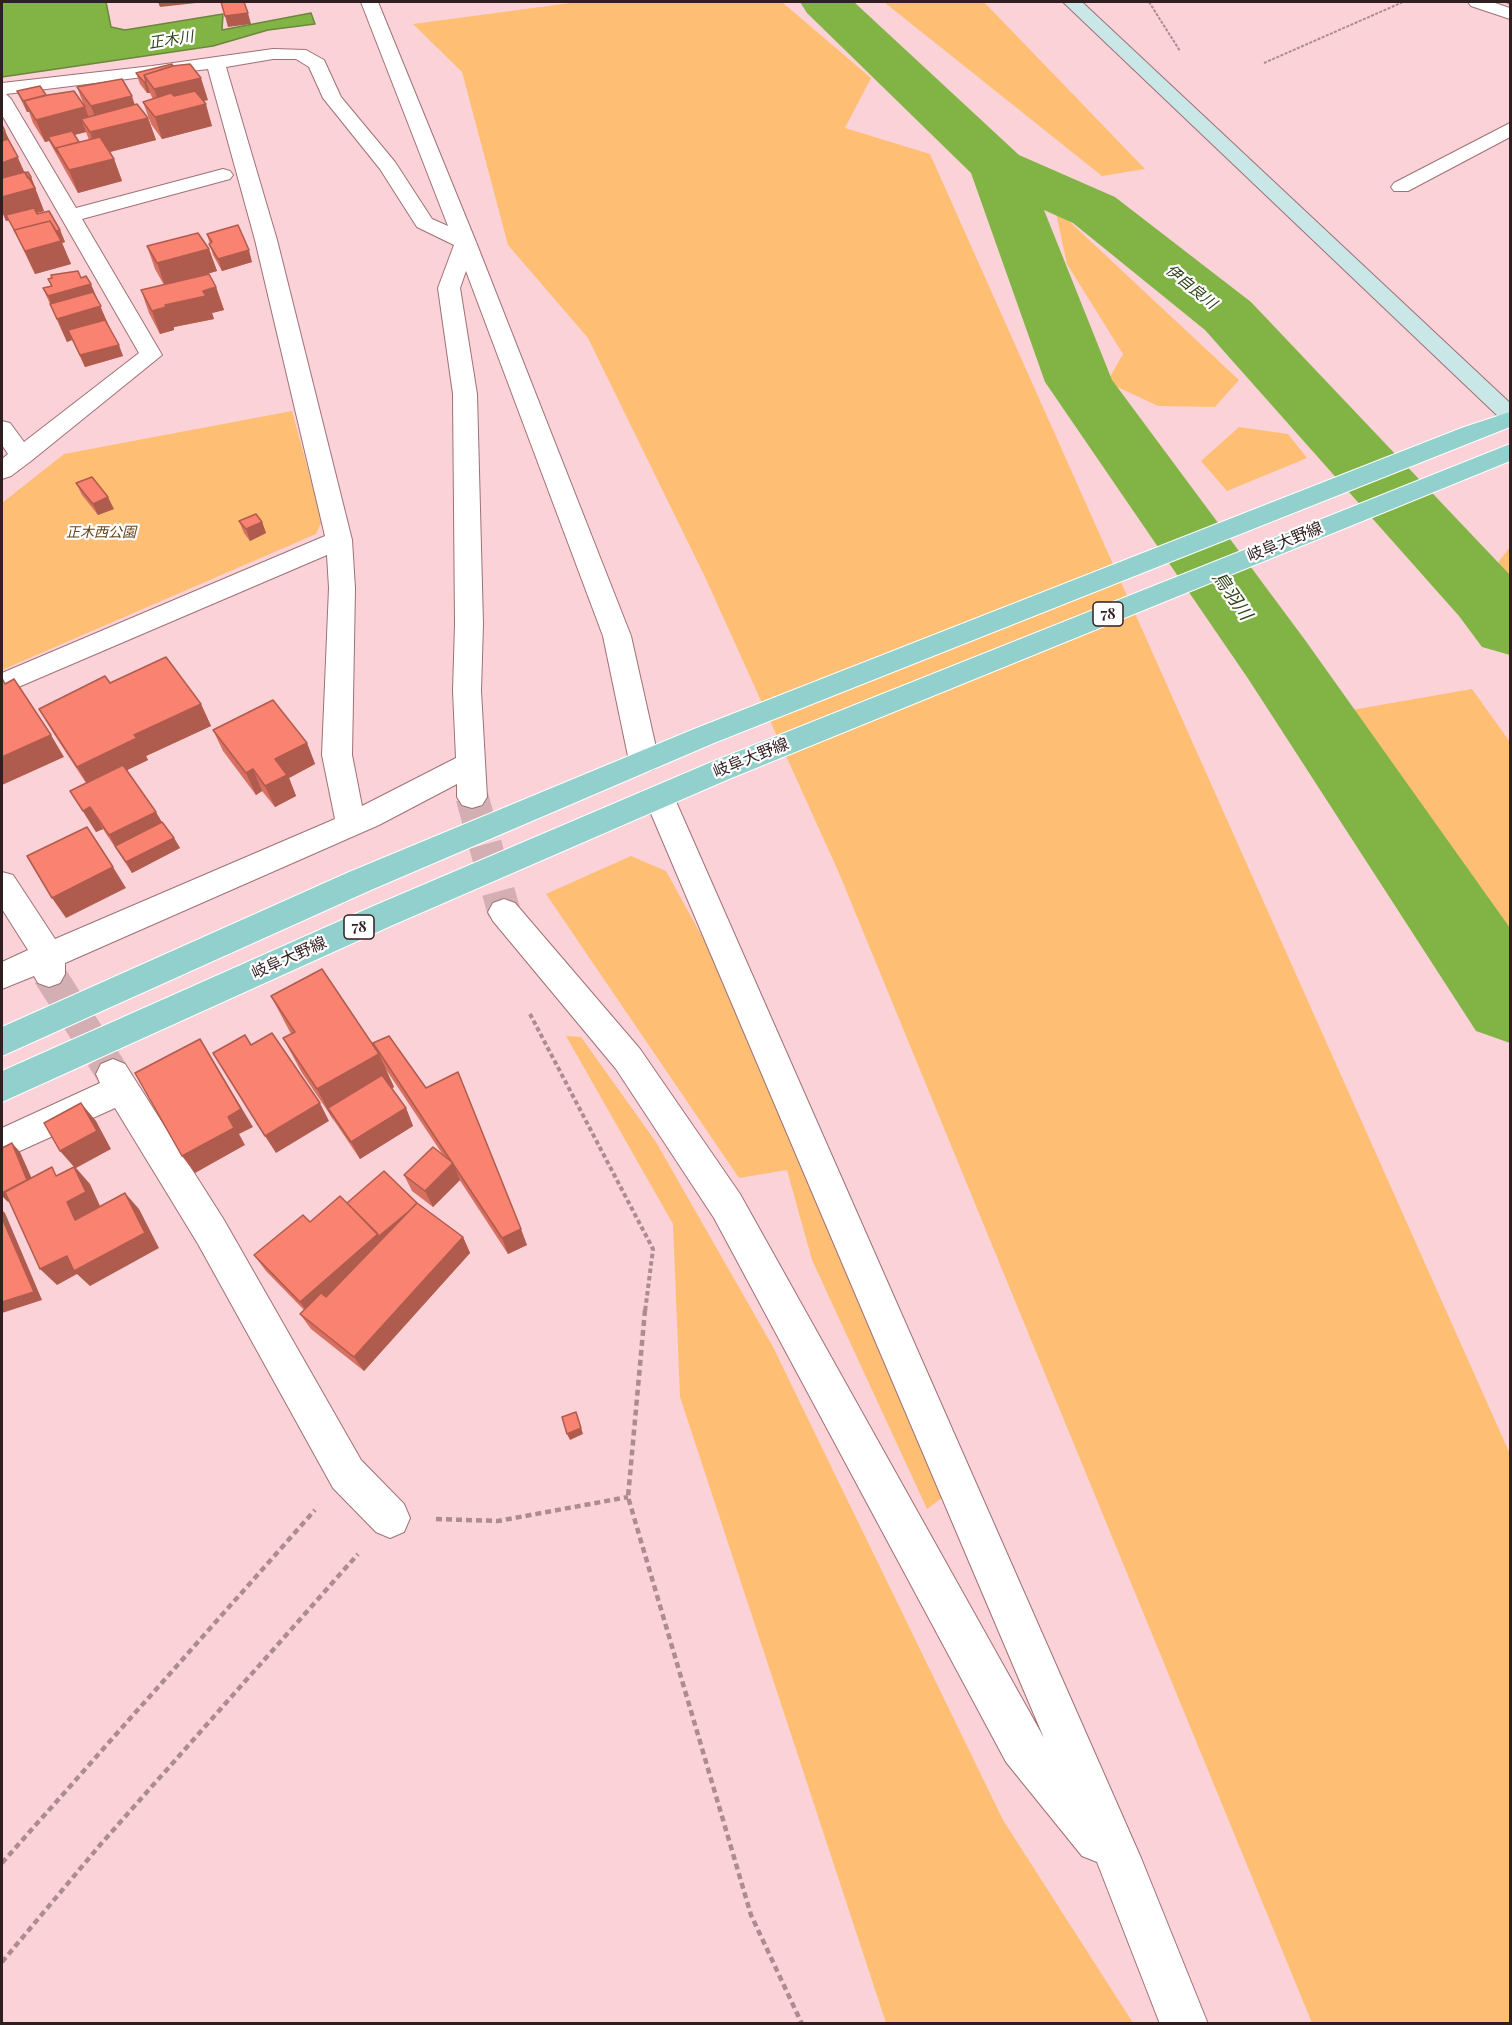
<!DOCTYPE html>
<meta charset="utf-8">
<style>
body{margin:0}
#map{position:relative;width:1512px;height:2025px;overflow:hidden;background:#fbd2d7;font-family:"Playfair Display",serif}
canvas{display:block}
.frame{position:absolute;inset:0;border:3px solid #311e21;pointer-events:none}
</style>
<div id="map">
<canvas width="1512" height="2025"></canvas>
<div class="frame"></div>
</div>
<script>
const ctx = document.querySelector('canvas').getContext('2d');
ctx.lineJoin = 'round';
function fill(path, color) { ctx.fillStyle = color; ctx.fill(path, 'evenodd'); }
function trace(path, color, width, dash) { ctx.strokeStyle = color; ctx.lineWidth = width; ctx.lineCap = dash ? 'butt' : 'round'; ctx.setLineDash(dash || []); ctx.stroke(path); }
function label(font, color, halo, rows, align = 'center') {
  ctx.font = font + ' "Playfair Display","Noto Sans JP",serif'; ctx.lineWidth = 4.5; ctx.setLineDash([]); ctx.textBaseline = 'middle'; ctx.strokeStyle = halo; ctx.fillStyle = color; for (const [text, x, y, turn = 0] of rows) {
    ctx.save(); ctx.translate(x, y); ctx.rotate((+turn || 0) * Math.PI / 180); ctx.textAlign = isNaN(turn) ? turn : align; if (halo) ctx.strokeText(text, 0, 0); ctx.fillText(text, 0, 0); ctx.restore();
  }
}
fill(new Path2D(`
 M578,2H782L871,78L845,128L930,154L1510,1454V2023H1312L839,873L705,577L588,338L508,245L462,72L413,24Z
 M884,2H984L1145,169L1102,176Z
 M1055,208L1239,380L1215,407L1158,406L1107,382L1123,354L1067,264Z
 M292,411L322,521L316,534L2,670V503L64,454Z
 M1239,427L1288,434L1307,458L1227,491L1201,461Z
 M1510,547V601L1488,575Z
 M1472,689L1510,742V1004L1329,714Z
 M631,856L666,871L811,1135L951,1491L927,1509L812,1260L787,1170L739,1178L546,894Z
 M566,1036L581,1037L656,1142L773,1347L1003,1820L1133,2023H886L680,1397L673,1224Z`), '#febf74');
const water = new Path2D(`
 M2,2H106L111,27L125,30L223,14L222,30L311,13L315,24L268,30L213,46L2,77Z`);
fill(water, '#82b445');
trace(water, '#6a873a', 1.5);
fill(new Path2D(`
 M800,2H854L1019,155L1115,197L1251,302L1510,575V655L1482,647L1459,616L1205,330L1073,223L1044,210L1112,380L1305,640L1510,928V1043L1476,1031L1249,680L1045,382L971,173L807,13Z`), '#82b445');
trace(new Path2D(`
 M472,797L504,912
 M49,974L113,1074`), '#d3aeb3', 33, [33, 16]);
const street = new Path2D(`
 M361,2H378L476,242L631,636L659,761L654,769L644,772L634,769L629,761L603,636L466,271L460,288L477,394L483,624L481,691L487,797L482,805L472,808L462,805L457,797V784L379,825L65,963V974L60,983L49,987L38,983L34,976L2,989V962L28,950L2,909V872L13,875L55,939L335,819L322,755L329,588L327,555L2,694V673L325,536L255,240L208,69L6,94L11,99L76,208L223,169L230,171L233,175L230,179L82,219L162,355L31,461L11,476L2,479V459L8,454L2,445V421L10,423L24,442L139,353L2,115V83L152,66L273,49L306,50L324,60L341,97L395,162L432,219L448,226ZM273,59H296L309,67L323,98L380,169L417,227L454,245L438,288L453,394L455,624L453,691L456,758L362,806L352,755L355,588L352,540L277,240L226,67Z
 M1468,2H1492L1510,8V19L1471,6Z
 M1510,123V137L1408,191H1394L1391,187L1394,183Z
 M659,786L669,789L674,797L1141,1858L1208,2024H1160L1097,1862L1082,1856L1006,1762L714,1218L616,1069L493,921L488,912L493,903L504,899L515,903L640,1049L740,1194L1044,1738L644,797L649,789Z
 M113,1059L125,1064L224,1220L361,1460L404,1504L410,1518L404,1532L390,1538L376,1532L333,1488L198,1244L115,1108L2,1159V1128L100,1083L96,1074L101,1064Z`);
const secondary = new Path2D(`
 M1063,2H1082L1510,403V422L1502,420Z`);
const primary = new Path2D(`
 M1510,412V427L714,743L371,890L2,1056V1027L349,872L694,729L1464,427Z
 M1510,444V461L729,779L393,925L2,1102V1071L371,907L709,763Z`);
trace(street, '#9f7177', 2);
trace(secondary, '#9f7177', 2);
trace(primary, '#fff', 2);
trace(new Path2D(`
 M1149,2L1180,51
 M1264,63L1403,2`), '#ac8c90', 2, [3, 1.5]);
trace(new Path2D(`
 M530,1014L653,1249L645,1312`), '#ac8c90', 4, [4.5, 3]);
trace(new Path2D(`
 M645,1310L628,1497L751,1915L802,2024
 M436,1519L498,1521L628,1497
 M2,1863L315,1510
 M2,1962L100,1845L358,1554`), '#ac8c90', 4.5, [6, 4]);
fill(street, '#fff');
fill(secondary, '#c8e7e6');
fill(primary, '#91d0cc');
fill(new Path2D(`
 M1504,2H1510V5Z
 M136,73L208,100L203,101L212,126L162,139L151,124L143,102L153,99L150,93H147L140,84Z
 M77,87L134,104L148,118L156,140L110,152L114,159L122,181L78,193L65,170L49,141L45,142L33,123L29,112H27L22,102L17,91L46,95L84,106ZM86,132L89,140L79,142L74,135Z
 M2,125L11,144L14,149L24,172L31,177L36,189H35L44,211L37,213L60,230L65,242L62,243L71,264L35,274L9,220L6,221L2,212Z
 M207,234L252,262L222,271L213,255Z
 M147,246L209,249L217,271L199,276L216,287L224,310L212,313L214,319L174,327V330L160,334L149,313L141,290L164,285L155,269Z
 M81,278L96,298L123,356L85,367L72,340L67,342L60,327L43,288L51,286L48,279Z
 M76,483L114,509L98,515L82,495Z
 M239,521L262,522L266,533L250,541L244,533Z
 M110,683L201,704L211,726L146,756L148,760L127,770L162,822L174,838L180,848L132,873L103,829L96,832L70,791L86,783L52,731L39,709Z
 M213,730L307,743L315,764L289,778L296,796L275,807L262,791L256,795L223,751Z
 M271,996L376,1048L373,1043L527,1245L508,1254L459,1179L460,1180L433,1207L412,1191L404,1175L443,1155L385,1068L394,1087L392,1089L406,1108L413,1126L360,1159L302,1073L283,1038L291,1034Z
 M347,1203H417L463,1237L470,1253L364,1371L311,1329L300,1314L304,1310L266,1271L254,1255L310,1222Z`), '#d77060');
fill(new Path2D(`
 M158,2H205L160,7Z
 M248,13L251,24L228,27L225,16Z
 M201,78L208,100L162,111L154,89Z
 M146,81L150,93H147L144,82Z
 M46,95L24,101L29,112H27L23,101Z
 M132,96L139,118L99,128L91,106Z
 M206,104L212,126L162,139L155,117Z
 M85,107L93,130L81,119L86,132L50,141L48,137L49,141L45,142L36,120Z
 M148,118L156,140L98,155L90,132Z
 M5,131L13,149H14L27,178L31,177L44,211L6,221L2,210V132Z
 M114,159L122,181L78,193L69,170Z
 M60,230L65,242L62,243L71,264L35,274L20,241Z
 M209,249L217,271L165,286L157,263Z
 M249,250L252,262L222,271L218,259Z
 M91,284L110,329L68,330L72,340L67,342L48,296Z
 M216,287L224,310L212,313L214,319L174,327V330L160,334L152,311L165,305L203,291Z
 M119,345L123,356L85,367L80,355Z
 M108,497L114,509L98,515L93,504Z
 M262,522L266,533L250,541L246,529Z
 M201,704L211,726L146,756L148,760L90,788L77,767L134,735Z
 M51,735L64,757L2,785V757Z
 M307,743L315,764L289,778L296,796L275,807L265,786L275,759Z
 M253,769L262,791L256,795L246,773Z
 M90,807L103,829L96,832L83,811Z
 M156,812L168,833L115,846L109,835Z
 M174,838L180,848L132,873L126,862Z
 M113,867L126,888L66,918L52,898Z
 M200,1039L253,1127L239,1134L245,1145L195,1173L182,1156L228,1117Z
 M379,1054L394,1087L336,1121L328,1108L334,1122L317,1089Z
 M81,1103L96,1121L111,1149L76,1168L90,1184L101,1208L75,1220L67,1202L75,1168L60,1151Z
 M320,1103L329,1121L276,1153L265,1136Z
 M406,1108L413,1126L360,1159L351,1142Z
 M12,1143L20,1152L36,1188L8,1202L2,1196V1193Z
 M453,1163L460,1180L433,1207L425,1191Z
 M125,1193L139,1209L159,1248L90,1286L77,1274L57,1285L40,1269Z
 M418,1204L311,1317L300,1302L378,1234Z
 M2,1210L5,1213L42,1300L2,1313Z
 M521,1229L527,1245L508,1254L502,1238Z
 M463,1237L470,1253L364,1371L354,1357Z
 M576,1412L583,1434L570,1440L567,1434Z`), '#af5b4e');
const building = new Path2D(`
 M221,2H244L248,13L225,16Z
 M172,64L173,66L144,75L146,81L144,82L136,73Z
 M190,64L201,78L154,89L144,75L172,66Z
 M122,79L132,96L91,106L77,87Z
 M40,86L46,95L23,101L17,91Z
 M74,91L85,107L36,120L24,101L48,95Z
 M195,91L206,104L155,117L143,102L171,93L174,96Z
 M137,104L148,118L90,132L81,119Z
 M2,125L5,131L2,132Z
 M72,131L79,142L56,148L58,153L48,137Z
 M100,137L114,159L69,170L56,148Z
 M8,139L18,157L2,163V141Z
 M25,172L35,188L2,197V178Z
 M28,172L31,177L28,178L25,173Z
 M34,208L37,214L49,211L60,230L56,231L50,221L14,230L17,235L6,215Z
 M50,221L61,241L25,251L14,230Z
 M238,225L249,250L218,259L209,244L212,242L207,234Z
 M198,233L209,249L157,263L147,246Z
 M78,271L81,278L86,276L91,284L48,296L43,288L52,286L48,279L52,278L51,275Z
 M209,274L216,287L203,291L206,296L165,305L166,307L152,311L141,290Z
 M93,292L101,306L57,319L50,304Z
 M105,320L119,345L80,355L68,330Z
 M92,477L108,497L93,504L76,483Z
 M256,514L262,522L246,529L239,521Z
 M166,657L201,704L134,735L137,738L77,767L39,709L105,676L110,683Z
 M2,678L5,684L14,679L51,735L2,757Z
 M273,700L307,743L275,759L287,775L265,786L253,769L246,773L213,730Z
 M123,765L156,812L109,835L90,807L83,811L70,791Z
 M162,822L174,838L126,862L115,846Z
 M87,827L113,867L52,898L27,856Z
 M322,969L379,1054L317,1089L283,1038L295,1032L271,996Z
 M272,1033L320,1103L265,1136L213,1053L245,1035L251,1045Z
 M389,1036L426,1088L458,1072L521,1229L502,1238L373,1043Z
 M200,1039L241,1109L228,1117L234,1128L182,1156L135,1073Z
 M382,1075L406,1108L351,1142L328,1108Z
 M81,1103L97,1131L60,1151L44,1123Z
 M12,1143L27,1180L2,1193V1148Z
 M433,1147L453,1163L425,1191L404,1175Z
 M52,1167L56,1176L74,1167L86,1192L67,1202L75,1220L125,1193L145,1233L74,1271L67,1256L40,1269L5,1192Z
 M384,1171L417,1203L408,1212L379,1236L347,1203Z
 M340,1196L378,1234L300,1302L254,1255L303,1215L310,1222Z
 M417,1203L463,1237L354,1357L300,1314L321,1293L326,1297Z
 M2,1218L34,1292L2,1302Z
 M576,1412L581,1428L567,1434L562,1417Z`);
fill(building, '#fa8270');
trace(building, '#af5b4e', 1.5);
label('italic 14px', '#634319', '#fff', [
 ["正木西公園",101,533]
]);
label('italic 15px', '#304419', '#fff', [
 ["正木川",171,40,-9],
 ["伊自良川",1191,287,39]
]);
for (const [x, y, w] of [
 [1108,614,30],
 [359,927,30]
]) { const box = new Path2D(); box.roundRect(x - w / 2, y - 12, w, 24, 4.5); ctx.fillStyle = '#fff'; ctx.fill(box); trace(box, '#311e21', 1.5); }
label('bold 15px', '#311e21', null, [
 ["78",1108,614],
 ["78",359,927]
]);
label('16px', '#311e21', '#fff', [
 ["岐阜大野線",1285,542,-22],
 ["岐阜大野線",751,758,-22],
 ["岐阜大野線",289,958,-24]
]);
label('italic 18px', '#304419', '#fff', [
 ["鳥羽川",1232,596,55]
]);
</script>
